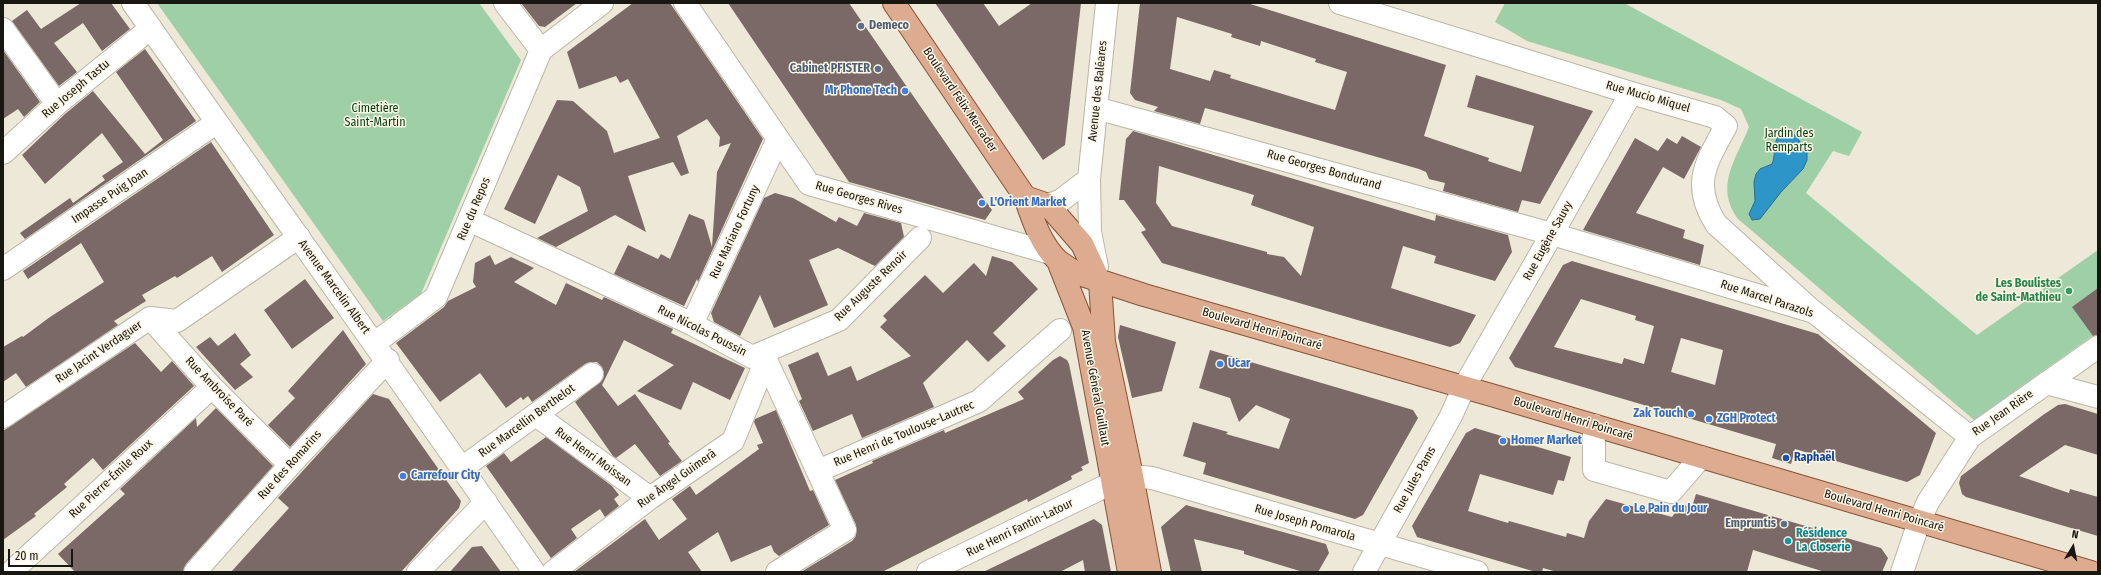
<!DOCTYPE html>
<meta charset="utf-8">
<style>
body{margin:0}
#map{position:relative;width:2101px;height:575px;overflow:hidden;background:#ede8d7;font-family:"Fira Sans Condensed",sans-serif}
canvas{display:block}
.frame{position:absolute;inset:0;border:4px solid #191712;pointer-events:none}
.north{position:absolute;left:2053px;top:527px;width:40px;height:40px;-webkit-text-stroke:3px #fbf5e4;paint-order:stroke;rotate:10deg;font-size:11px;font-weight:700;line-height:16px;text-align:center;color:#191712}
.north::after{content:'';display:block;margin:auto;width:14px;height:18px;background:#191712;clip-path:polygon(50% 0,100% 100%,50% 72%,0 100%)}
.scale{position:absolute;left:8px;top:549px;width:65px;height:18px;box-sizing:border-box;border:2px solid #191712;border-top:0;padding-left:5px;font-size:12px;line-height:14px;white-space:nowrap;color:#191712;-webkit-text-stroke:3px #fbf5e4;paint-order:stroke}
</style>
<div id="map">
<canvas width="2101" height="575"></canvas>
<div class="frame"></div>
<div class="north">N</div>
<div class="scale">20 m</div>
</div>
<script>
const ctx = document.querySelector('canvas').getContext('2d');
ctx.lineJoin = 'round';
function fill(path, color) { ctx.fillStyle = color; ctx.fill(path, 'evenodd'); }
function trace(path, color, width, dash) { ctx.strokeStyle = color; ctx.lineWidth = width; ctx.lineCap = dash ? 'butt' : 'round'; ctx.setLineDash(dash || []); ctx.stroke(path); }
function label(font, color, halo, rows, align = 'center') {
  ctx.font = font + ' "Fira Sans Condensed",sans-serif'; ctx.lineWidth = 3; ctx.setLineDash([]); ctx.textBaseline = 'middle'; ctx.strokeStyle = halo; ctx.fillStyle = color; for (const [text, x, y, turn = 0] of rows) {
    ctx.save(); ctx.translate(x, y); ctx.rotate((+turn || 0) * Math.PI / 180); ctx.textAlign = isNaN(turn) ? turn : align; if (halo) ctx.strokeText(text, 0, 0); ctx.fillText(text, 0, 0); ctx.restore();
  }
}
fill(new Path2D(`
 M157,3H479L521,60L421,294L383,321Z
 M1505,3H1624L1862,132L1849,156L1833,151L1806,193L1977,335L2098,250V332L1974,420L1738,219C1714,186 1736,160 1749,127L1741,109L1721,100L1527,41L1495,22Z`), '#9fcfa6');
const water = new Path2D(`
 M1784,131L1792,132L1798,139L1807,153V160L1803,169L1781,192L1760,219L1752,220L1749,214L1755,201L1754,182L1756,174L1760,169L1772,164C1777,152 1771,139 1784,131Z`);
fill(water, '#2d95c8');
trace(water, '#276f91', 1);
fill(new Path2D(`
 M81,3H111L130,29L102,51L83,23L54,43L77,72L59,86L12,21L27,10L41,29Z
 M521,3H577L545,27L539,26Z
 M633,3H670L763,139L698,282L697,279L684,306L614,274L628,245L658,259L661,254L670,259L689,214L704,220L712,247L717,172L731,143L719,147L720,137L707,119L677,136L689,173L681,176L673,162L628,176L646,232L615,215L556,247L537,238L588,211L580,187L558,175L535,224L504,209L557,100L573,101L607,131L614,153L660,138L628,79L620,83L616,76L579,89L567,52Z
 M728,3H849L992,210L985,220L849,182Z
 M935,3H983L999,26L1032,3H1081L1065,145L1043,160Z
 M1140,3H1247L1446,65L1424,136L1489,158L1488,161L1521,172L1534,126L1467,107L1476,75L1593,111L1540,204L1522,200L1518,212L1443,191L1445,183L1429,179L1426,172L1419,169L1220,112L1205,108L1200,124L1154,111L1158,107L1135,100L1130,93ZM1177,17L1232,34L1231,37L1260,46L1261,41L1316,59L1315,62L1347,72L1335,110L1230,78L1231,75L1214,70L1210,81L1170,69Z
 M145,49L196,121L25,239L20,233L70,198L73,203L105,180L102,176L123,162L102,133L45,184L22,155L65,114L93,91L145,154L163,140L116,72Z
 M3,50L40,102L24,117L18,109L3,119Z
 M1133,131L1435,221L1436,215L1508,235L1512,252L1495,281L1434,263L1436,256L1403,246L1391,288L1476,315L1460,343L1450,347L1162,263L1141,232L1146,230L1124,200H1119L1126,139ZM1159,166L1254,195L1251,205L1314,227L1301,276L1284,257L1267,254V252L1172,226L1156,203Z
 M1682,136L1701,147L1684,179L1663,167L1636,213L1685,230L1683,238L1704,245L1700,265L1583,230L1635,138L1658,151L1667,138L1677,144Z
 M211,142L274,235L222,272L212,256L177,278L175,276L142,295L146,301L114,321L118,325L26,387L16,373L3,382V347L22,336L23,337L50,317L104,282L81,243L28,279L23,271Z
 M775,193L793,198L836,222L839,217L857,226L864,213L901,223L904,237L875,266L838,248L809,260L828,305L774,328L760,295L740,336L714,322L711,313L764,198Z
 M490,255L495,265L511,257L534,268L514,282L556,305L566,283L602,300L604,297L673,329L671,333L745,368L730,400L693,382L681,410L637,391L674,365L624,340L602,385L618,406L635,394L670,442L668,443L682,461L660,476L635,444L616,458L613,456L575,402L603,379L604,373L602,367L597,362H590L585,364L532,402L528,396L523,400L521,397L506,408L480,373L440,402L396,343L444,307L448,301L476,287L473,282L475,263Z
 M992,256L1012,262L1038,289L993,333L1006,346L988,362L967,340L923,383L934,407L862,438L852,414L813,431L799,401L802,399L788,365L818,352L828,376L851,366L857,381L911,356L880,327L887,320L883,316L925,275L943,293L974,263L986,276Z
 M1572,261L1818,334L1936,433L1920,475L1907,482L1795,449L1791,464L1772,458L1776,444L1515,367L1509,358L1563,265ZM1581,299L1636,316L1635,320L1654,326L1644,364L1624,358L1622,364L1554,347ZM1681,338L1723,350L1715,385L1671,372Z
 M305,279L334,318L292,349L264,310Z
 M2098,288V335L2093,336L2072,307Z
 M1120,325L1176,342L1162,391L1132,398L1118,337Z
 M343,330L366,364L290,447L268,425L295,398L288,391Z
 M235,333L251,355L240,364L253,377L235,390L196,347L210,337L218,346Z
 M135,343L161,372L172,361L194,386L103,470L93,458L64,484L67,487L34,514L36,516L3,540V431Z
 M1210,350L1413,410L1418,418L1363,515L1355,519L1203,474L1206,463L1183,456L1193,422L1228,432L1226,434L1279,449L1290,419L1256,405L1239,422L1230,398L1199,388Z
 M1060,356L1067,360L1069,364L1089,463L1081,467L1083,470L1071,476L1072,479L1028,502L1027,499L882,572H801L852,541L856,536V525L835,480L873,463L872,461L944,430L945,433L1024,399L1018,392L1053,360Z
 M373,394L389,399L461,501L459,508L401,572H231L289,508L278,498Z
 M2065,404L2098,414V455L2065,445L2019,476L2069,493L2070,489L2098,497V536L1966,497L1962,494L1959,483L1961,476L2043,415L2058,405Z
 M216,408L273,466L186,564L183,572H75L58,554L125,494L120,489L196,418L197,427Z
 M776,410L810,491L813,490L829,525L779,556L774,552L771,545L731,562L718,532L688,552L702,572H574L645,519L659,540L687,519L672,499L690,486L696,495L759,449L757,445L763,443L754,422L755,419Z
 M1475,428L1571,457L1564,481L1558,480L1553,495L1480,474L1468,511L1508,523L1509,521L1566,537L1567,533L1584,538L1589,521L1606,499L1672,517L1681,504L1692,507L1696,494L1881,548L1888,558L1882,572H1825L1753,550L1747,572H1557L1543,568L1542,572H1536L1417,537L1412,526L1466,433Z
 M546,437L612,486L619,495L614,499L619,506L605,517L600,509L571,529L577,538L551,558L486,466L504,453L511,462Z
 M1186,505L1326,544L1329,553L1318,572H1303L1244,554V551L1194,539L1202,572H1171L1161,527Z
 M1094,519L1102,525L1111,572H1085L1083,560L1060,572H983Z
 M482,546L501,572H450L472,547Z`), '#7a6966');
const minor = new Path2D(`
 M133,3C266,193 402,381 534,572
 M505,3L541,50
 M685,3L809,184L1050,253
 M1340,3L1631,93L1715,117L1726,126C1706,163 1691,184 1716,224L1810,309
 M3,29L57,104
 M1096,108L1552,234L1814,312L1970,437
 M3,153L57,104L151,28
 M1048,205L1060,201L1089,179
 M469,220L692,324L752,357L766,360
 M1097,267L1090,232L1089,179L1107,3
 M3,269L216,123
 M150,318L212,387L290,465
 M692,324L778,139
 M375,343L436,297L541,50L602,3
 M752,357L839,320L920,238
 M766,360L845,530L777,572
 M2046,383L2098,397
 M536,415L650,498
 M3,417L150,318L177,321L299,237
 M1594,425V470L1671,492L1701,457
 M462,468L592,374
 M818,471L979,401L1060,330
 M1132,476L1152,478L1477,572
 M11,572L212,387
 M195,572L290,465L388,360
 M418,572L486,502
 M553,572L650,498L733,441L766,360
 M928,572L1112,483
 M1364,572L1451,416L1464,387L1552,234L1631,93
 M1902,572L1919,522L1928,502L1970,437L2098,347`);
const major = new Path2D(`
 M894,3L1025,197C1033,220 1040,243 1058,261L1084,327L1129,572
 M1025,197L1048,205L1082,244L1100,282L1104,342L1132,476L1150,572
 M1058,261L1076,273L1144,295L1498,397L2091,572`);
trace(minor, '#bbb6a6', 24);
trace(major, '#895334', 24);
trace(minor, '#fff', 22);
trace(major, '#ddab90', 22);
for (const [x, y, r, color] of [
 [861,26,4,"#5c6f8a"],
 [878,69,4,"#5c6f8a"],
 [905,91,4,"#3f7fe0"],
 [982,203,4,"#3f7fe0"],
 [2069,291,4,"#2e9e5b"],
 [1220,364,4,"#3f7fe0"],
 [1691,414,4,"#3f7fe0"],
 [1709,419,4,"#3f7fe0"],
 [1503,441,4,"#3f7fe0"],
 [1786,458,4,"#1a4fb4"],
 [403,476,4,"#3f7fe0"],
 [1626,509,4,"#3f7fe0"],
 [1784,524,4,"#5c6f8a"],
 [1788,541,4,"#0f9aa8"]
]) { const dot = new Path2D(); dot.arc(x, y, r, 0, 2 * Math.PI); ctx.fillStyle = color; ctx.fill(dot); trace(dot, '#fbf5e4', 1.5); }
label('bold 12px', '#4e5e75', '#fbf5e4', [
 ["Demeco",869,26,"left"],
 ["Cabinet PFISTER",870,69],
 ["Empruntis",1776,524]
], 'right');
label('12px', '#191712', '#fbf5e4', [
 ["Rue Joseph Tastu",76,89,-40],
 ["Avenue des Baléares",1098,91,-84],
 ["Rue Mucio Miquel",1648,97,16],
 ["Boulevard Félix Mercader",960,100,56],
 ["Rue Georges Bondurand",1324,170,16],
 ["Impasse Puig Joan",110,196,-34],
 ["Rue Georges Rives",859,198,16],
 ["Rue du Repos",474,209,-67],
 ["Rue Mariano Fortuny",735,232,-65],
 ["Rue Eugène Sauvy",1548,241,-61],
 ["Rue Auguste Renoir",871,286,-44],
 ["Avenue Marcelin Albert",334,287,54],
 ["Rue Marcel Parazols",1767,299,18],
 ["Boulevard Henri Poincaré",1262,329,16],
 ["Rue Nicolas Poussin",702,331,27],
 ["Rue Jacint Verdaguer",99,352,-34],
 ["Avenue Général Guillaut",1095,388,80],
 ["Rue Ambroise Paré",219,392,46],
 ["Rue Jean Rière",2003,413,-35],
 ["Boulevard Henri Poincaré",1573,419,17],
 ["Rue Marcellin Berthelot",527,421,-36],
 ["Rue Henri de Toulouse-Lautrec",904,434,-23],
 ["Rue Henri Moissan",593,457,36],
 ["Rue des Romarins",290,465,-48],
 ["Rue Pierre-Émile Roux",111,479,-43],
 ["Rue Àngel Guimerà",677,479,-35],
 ["Rue Jules Pams",1415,480,-61],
 ["Boulevard Henri Poincaré",1884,511,16],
 ["Rue Joseph Pomarola",1305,523,16],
 ["Rue Henri Fantin-Latour",1020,528,-26]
]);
label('bold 12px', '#366cbe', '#fbf5e4', [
 ["Mr Phone Tech",897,91,"right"],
 ["L'Orient Market",990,203],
 ["Ucar",1228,364],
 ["Zak Touch",1683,414,"right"],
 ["ZGH Protect",1717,419],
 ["Homer Market",1511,441],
 ["Carrefour City",411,476],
 ["Le Pain du Jour",1634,509]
], 'left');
label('12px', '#013f17', '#fbf5e4', [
 ["Cimetière",375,109],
 ["Saint-Martin",375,123],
 ["Jardin des",1789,134],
 ["Remparts",1789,148]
]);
label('bold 12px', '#27864d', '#fbf5e4', [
 ["Les Boulistes",2061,284],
 ["de Saint-Mathieu",2061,298]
], 'right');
label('bold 12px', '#164399', '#fbf5e4', [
 ["Raphaël",1794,458]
], 'left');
label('bold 12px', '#0d838f', '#fbf5e4', [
 ["Résidence",1796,534],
 ["La Closerie",1796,548]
], 'left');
</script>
